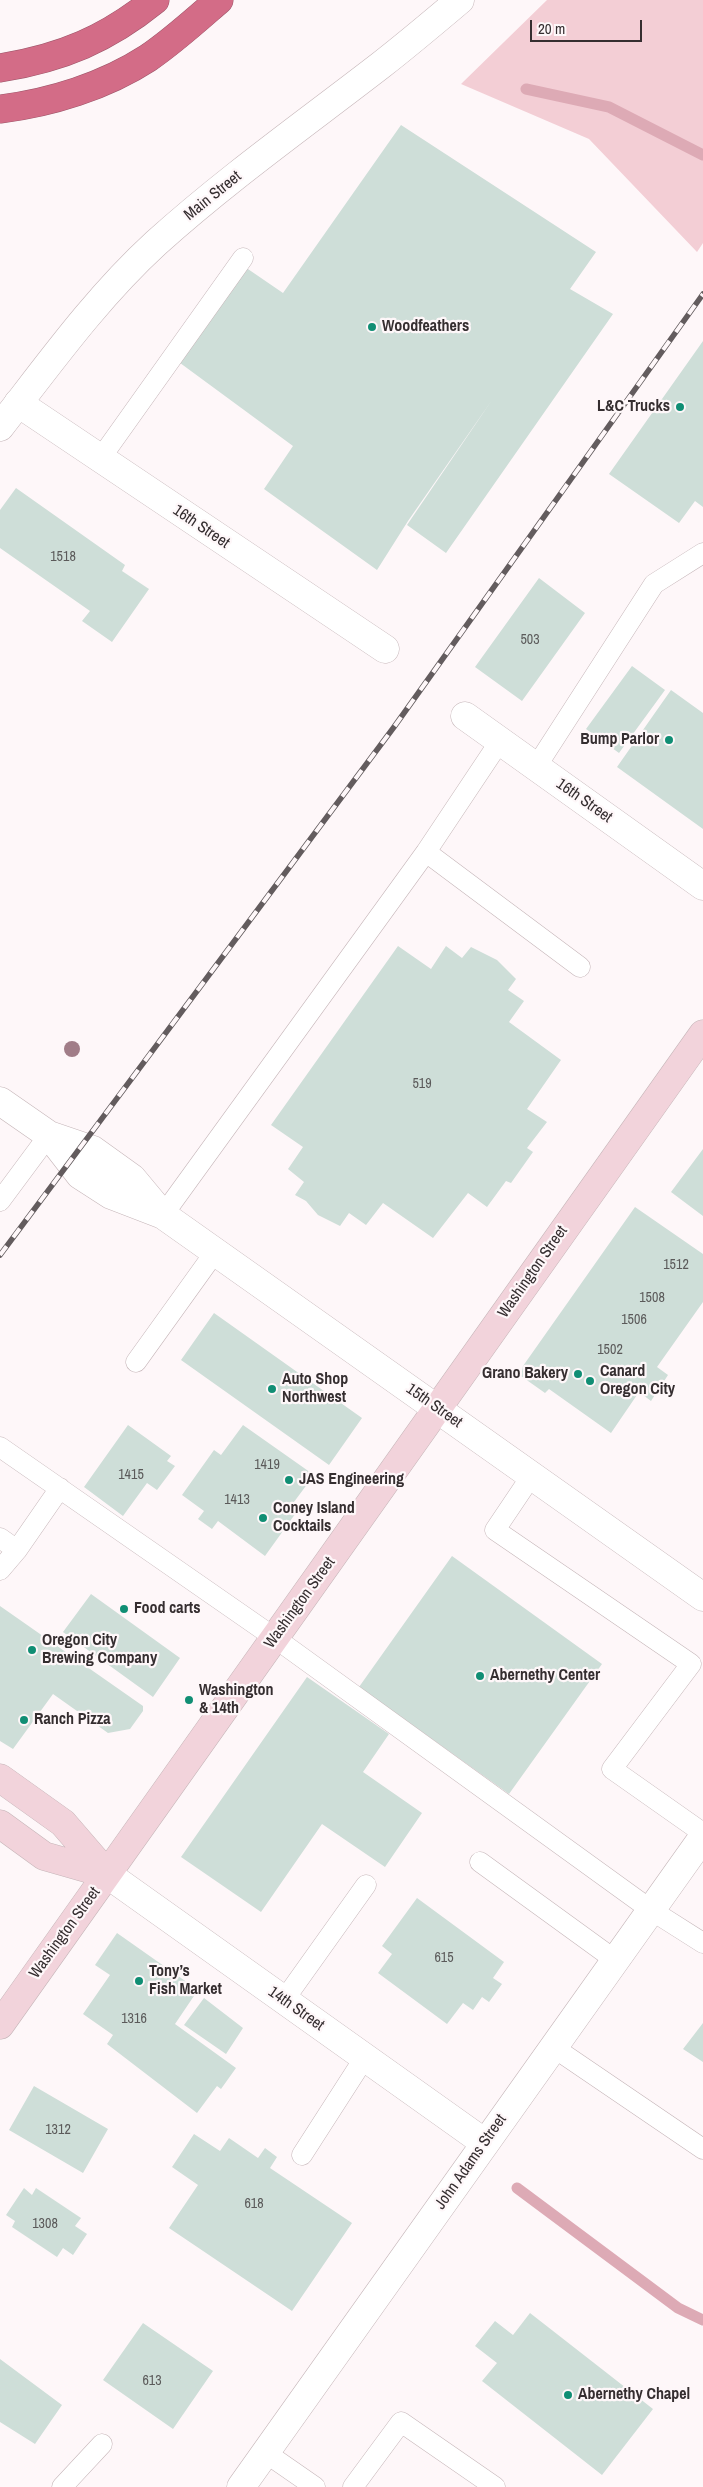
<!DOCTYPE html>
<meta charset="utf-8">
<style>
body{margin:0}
#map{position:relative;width:703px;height:2487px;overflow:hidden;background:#fef7f9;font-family:"Archivo Narrow",sans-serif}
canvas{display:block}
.scale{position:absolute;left:530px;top:20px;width:112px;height:22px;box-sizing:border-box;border:2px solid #352e30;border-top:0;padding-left:6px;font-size:15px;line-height:18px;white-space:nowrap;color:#352e30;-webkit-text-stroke:4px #fef7f9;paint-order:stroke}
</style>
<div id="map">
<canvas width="703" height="2487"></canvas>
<div class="scale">20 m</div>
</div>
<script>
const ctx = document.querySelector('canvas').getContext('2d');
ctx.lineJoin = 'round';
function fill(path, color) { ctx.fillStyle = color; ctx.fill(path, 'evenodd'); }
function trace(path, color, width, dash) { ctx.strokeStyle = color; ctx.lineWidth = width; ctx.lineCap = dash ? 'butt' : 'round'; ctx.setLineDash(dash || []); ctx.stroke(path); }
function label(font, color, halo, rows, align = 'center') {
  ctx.font = font + ' "Archivo Narrow",sans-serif'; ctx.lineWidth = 4.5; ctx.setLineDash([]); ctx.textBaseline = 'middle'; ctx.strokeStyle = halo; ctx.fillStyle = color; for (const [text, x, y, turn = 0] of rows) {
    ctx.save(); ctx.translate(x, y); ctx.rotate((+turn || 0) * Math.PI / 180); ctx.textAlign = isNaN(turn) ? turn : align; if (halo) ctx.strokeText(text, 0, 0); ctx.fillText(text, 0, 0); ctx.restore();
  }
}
fill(new Path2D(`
 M547,0H703V243L697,252L589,139L461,84Z`), '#f3ced5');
trace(new Path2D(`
 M526,89L609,107L703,155
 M517,2188L678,2308L703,2320`), '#ddaab5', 11);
fill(new Path2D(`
 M401,125L596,252L570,289L613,314L446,553L407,525L492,400L408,521L377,570L264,489L293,446L176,360L245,267L283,293Z
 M703,341V507L695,501L679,523L609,474Z
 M16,488L125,565L122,571L149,589L112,642L82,621L90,611L0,548V510Z
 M539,578L585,613L522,701L475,667Z
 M632,666L665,690L619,753L586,729Z
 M671,690L703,713V829L617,767Z
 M398,946L431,969L446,946L462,958L471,947L497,960L516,979L508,990L524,1001L509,1022L561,1060L527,1109L547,1122L527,1148L533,1152L511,1183L506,1181L487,1207L468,1193L433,1238L383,1203L366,1225L349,1213L340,1226L318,1215L306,1201L295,1195L304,1182L288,1169L303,1147L271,1125Z
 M703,1149V1216L671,1192Z
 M635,1207L703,1254V1302L657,1367L668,1375L651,1401L639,1392L611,1433L549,1389L545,1393L521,1376L523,1366Z
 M214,1313L362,1418L329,1465L181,1360Z
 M128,1425L171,1456L167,1461L175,1466L157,1490L147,1483L123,1516L84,1487Z
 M243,1425L314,1475L291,1506L298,1510L265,1556L218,1521L212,1529L198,1519L204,1511L182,1495L214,1450L221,1455Z
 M452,1556L602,1664L509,1794L359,1687Z
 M91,1594L180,1658L153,1697L63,1632Z
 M0,1606L143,1706V1711L130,1729L108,1733L53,1694L13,1749L0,1741Z
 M307,1677L389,1734L363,1772L422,1813L385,1867L322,1824L261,1912L181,1857Z
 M417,1898L504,1962L493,1978L502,1984L489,2002L482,1997L473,2010L463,2003L447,2024L378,1973L392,1954L382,1946Z
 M117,1933L198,1990L175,2024L236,2068L221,2089L217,2086L197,2113L107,2044L113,2035L83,2014L110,1975L95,1965Z
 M204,1998L243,2028L226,2054L184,2025Z
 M703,2023V2062L683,2049Z
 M34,2086L108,2129L83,2173L9,2130Z
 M194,2134L220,2151L229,2138L258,2158L265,2148L277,2157L270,2168L352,2223L292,2311L169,2228L198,2185L172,2167Z
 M24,2188L32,2195L36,2188L81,2218L75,2226L87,2234L73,2255L63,2248L57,2257L12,2227L15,2221L6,2215Z
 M530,2313L653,2409L602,2475L482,2381L497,2363L475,2346L495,2321L513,2335Z
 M143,2323L213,2371L173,2429L103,2380Z
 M0,2359L62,2405L35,2444L0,2422Z`), '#ceded8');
const service = new Path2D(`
 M100,459L243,258
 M536,767L654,584L703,553
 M426,852L580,967
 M0,1201L49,1135
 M163,1215L426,852L500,741
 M136,1362L215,1252
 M0,1447L275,1638L651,1910L703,1943
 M532,1475L495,1530L691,1664L612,1769L703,1833
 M0,1538L17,1550
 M0,1570L17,1550L60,1488
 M480,1862L615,1960
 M284,2000L366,1885
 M553,2047L703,2149
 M302,2155L365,2057
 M266,2453L315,2487
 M62,2487L102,2444
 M353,2487L401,2422L495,2487`);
const minor = new Path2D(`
 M18,403L385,649
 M465,716L703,886
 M107,1874L485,2143
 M241,2487L703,1837`);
const tertiary = new Path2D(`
 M0,427C49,364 96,298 156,243C227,179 306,123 381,65C408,44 434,22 460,0
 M0,1101L49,1135L80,1175L111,1195L163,1215L703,1597
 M49,1135L93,1150L132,1178L162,1214`);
const secondary = new Path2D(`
 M0,1778L63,1823L107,1874
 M0,1824L44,1856L107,1874
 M0,2025L703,1034`);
const motorway = new Path2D(`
 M0,68C62,58 107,39 155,0
 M0,109C50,103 105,86 148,58C173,41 196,20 219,0`);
trace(service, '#c5b5b8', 21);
trace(minor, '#c5b5b8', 29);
trace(tertiary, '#c5b5b8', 29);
trace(secondary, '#c5b5b8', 29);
trace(motorway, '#9c5669', 29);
trace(service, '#fff', 20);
trace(minor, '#fff', 28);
trace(tertiary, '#fff', 28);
trace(secondary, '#f2d3db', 28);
trace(motorway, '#d36c87', 28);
const rail = new Path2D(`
 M0,1255L394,727L703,294`);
trace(rail, '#635c5e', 5.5);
trace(rail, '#fef7f9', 4, [11]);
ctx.fillStyle = '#a17d88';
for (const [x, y] of [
 [72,1049]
]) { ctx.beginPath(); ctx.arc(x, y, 8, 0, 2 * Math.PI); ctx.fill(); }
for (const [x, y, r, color] of [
 [372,327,5,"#108e74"],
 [680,407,5,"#108e74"],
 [669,740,5,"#108e74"],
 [578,1374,5,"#108e74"],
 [590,1381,5,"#108e74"],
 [272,1389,5,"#108e74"],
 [289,1480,5,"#108e74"],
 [263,1518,5,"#108e74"],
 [124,1609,5,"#108e74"],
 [32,1650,5,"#108e74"],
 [480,1676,5,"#108e74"],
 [189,1700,5,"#108e74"],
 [24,1720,5,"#108e74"],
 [139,1981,5,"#108e74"],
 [568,2395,5,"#108e74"]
]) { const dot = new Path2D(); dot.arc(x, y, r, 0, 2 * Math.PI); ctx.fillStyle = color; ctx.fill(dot); trace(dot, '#fef7f9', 2); }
label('14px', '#5b5a5a', null, [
 ["1518",63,557],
 ["503",530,640],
 ["519",422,1084],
 ["1512",676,1265],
 ["1508",652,1298],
 ["1506",634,1320],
 ["1502",610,1350],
 ["1419",267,1465],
 ["1415",131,1475],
 ["1413",237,1500],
 ["615",444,1958],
 ["1316",134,2019],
 ["1312",58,2130],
 ["618",254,2204],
 ["1308",45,2224],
 ["613",152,2381]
]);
label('16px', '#352e30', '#fef7f9', [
 ["Main Street",213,196,-39],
 ["16th Street",201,527,34],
 ["16th Street",584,801,35],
 ["Washington Street",533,1272,-55],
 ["15th Street",434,1406,35],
 ["Washington Street",300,1603,-54],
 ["Washington Street",65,1933,-54],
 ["14th Street",296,2009,35],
 ["John Adams Street",471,2162,-55]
]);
label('bold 16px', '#352e30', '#fef7f9', [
 ["Woodfeathers",382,327],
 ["L&C Trucks",670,407,"right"],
 ["Bump Parlor",659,740,"right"],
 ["Canard",600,1372],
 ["Oregon City",600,1390],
 ["Grano Bakery",568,1374,"right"],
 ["Auto Shop",282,1380],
 ["Northwest",282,1398],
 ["JAS Engineering",299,1480],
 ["Coney Island",273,1509],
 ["Cocktails",273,1527],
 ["Food carts",134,1609],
 ["Oregon City",42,1641],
 ["Brewing Company",42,1659],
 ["Abernethy Center",490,1676],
 ["Washington",199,1691],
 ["& 14th",199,1709],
 ["Ranch Pizza",34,1720],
 ["Tony’s",149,1972],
 ["Fish Market",149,1990],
 ["Abernethy Chapel",578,2395]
], 'left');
</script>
